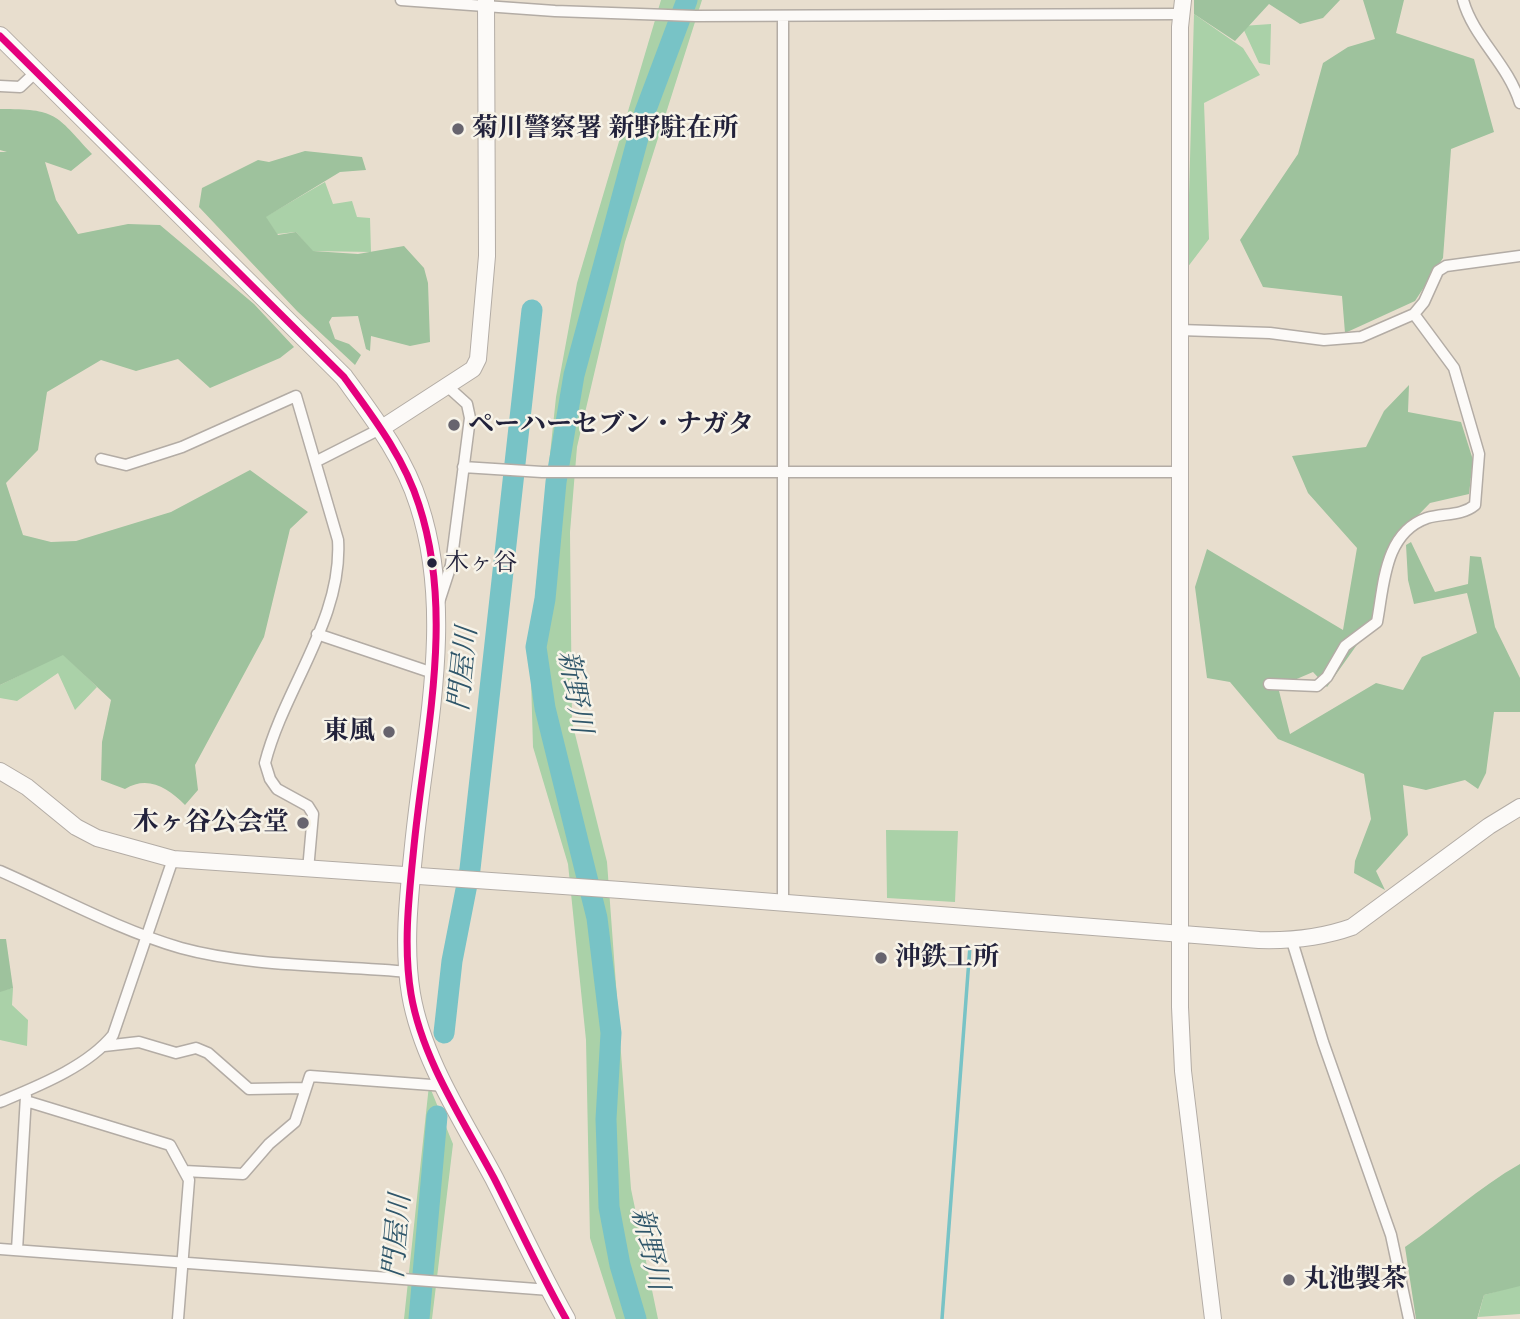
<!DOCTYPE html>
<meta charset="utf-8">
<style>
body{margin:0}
canvas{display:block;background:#e8dece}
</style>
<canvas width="1520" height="1319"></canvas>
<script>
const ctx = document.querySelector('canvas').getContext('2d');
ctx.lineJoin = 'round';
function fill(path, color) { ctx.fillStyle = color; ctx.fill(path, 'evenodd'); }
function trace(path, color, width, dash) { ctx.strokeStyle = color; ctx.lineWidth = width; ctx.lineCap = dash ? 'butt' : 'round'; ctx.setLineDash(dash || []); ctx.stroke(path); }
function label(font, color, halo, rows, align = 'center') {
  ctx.font = font + ' "EB Garamond","Noto Serif JP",serif'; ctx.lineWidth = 5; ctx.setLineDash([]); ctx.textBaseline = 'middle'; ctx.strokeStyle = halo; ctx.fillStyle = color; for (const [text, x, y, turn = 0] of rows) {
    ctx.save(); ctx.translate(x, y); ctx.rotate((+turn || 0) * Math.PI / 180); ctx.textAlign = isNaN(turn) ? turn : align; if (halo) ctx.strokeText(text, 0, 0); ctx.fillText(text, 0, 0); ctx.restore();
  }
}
fill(new Path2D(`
 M661,0H702L625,242L577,447L570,532L572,722L607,862L631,1189L658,1319H616L590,1238L586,1040L568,864L533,747L530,645L556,397L577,283Z
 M1194,14L1243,48L1260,75L1204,103L1209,239L1187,268Z
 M1271,24L1270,65L1259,63L1242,26Z
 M325,182L333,204L352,201L357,217L370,218L371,252L312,251L296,232L277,234L265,217Z
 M63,654L97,687L75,710L58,673L17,701L0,698V685Z
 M886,830L958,831L955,902L887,898Z
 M13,988L12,1005L28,1020L27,1046L0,1040V991Z
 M429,1085L453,1144L432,1319H404Z
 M1516,1286H1520V1314L1478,1317L1484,1295Z`), '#aad1a8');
fill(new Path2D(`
 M1194,0H1340L1323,18L1300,24L1269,4L1235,41L1194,14Z
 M1363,0H1404L1396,33L1474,59L1494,132L1451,149L1443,258L1415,301L1345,333L1342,296L1263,287L1240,240L1298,154L1323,63L1348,47L1375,39Z
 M0,109C57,109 55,114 92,154L71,171L45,162L56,200L78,234L128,224L160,225L254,304L294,347L280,358L210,388L178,359L136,371L101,360L47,392L38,450L6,483L23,535L51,542L76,541L171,512L250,470L308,512L290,529L264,637L195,765L198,790L185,805C168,788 148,775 125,789L101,780L102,742L111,700L63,655L0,685V152H7L0,150Z
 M305,151L362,157L366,170L340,172L266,217L278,235L296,232L313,251L358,254L404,246L424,268L428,283L430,342L410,346L371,336L370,351L366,349L358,316L332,317L329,322L335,339L349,344L361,355L355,365L297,311L199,207L202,188L258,160L269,162Z
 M1409,385L1408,412L1461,422L1473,460L1469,494L1430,503L1402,532L1390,553L1383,608L1327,687L1313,672L1278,687L1290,734L1376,683L1403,690L1422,657L1477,633L1467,593L1414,604L1408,580L1406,545L1411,542L1435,592L1468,584L1470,556L1481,557L1495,627L1520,678V712H1494L1486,773L1478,789L1465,780L1426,790L1403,785L1408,835L1376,871L1385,890L1354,873L1355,861L1371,819L1364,774L1278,739L1230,682L1207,678L1195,587L1207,549L1343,630L1357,548L1308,493L1292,456L1366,447L1384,411Z
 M0,939H6L13,988L0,992Z
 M1520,1164V1286L1484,1295L1477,1319H1416L1405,1247C1444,1220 1479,1187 1520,1164Z`), '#9ec29d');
trace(new Path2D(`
 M942,1319L970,946`), '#78c3c6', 3.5);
trace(new Path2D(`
 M444,1033L452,961L470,869L532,310
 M419,1319L437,1116
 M636,1319L620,1265L609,1207L606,1119L611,1033L597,918L545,708L536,647L545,599L556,482L574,375L645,112L687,0`), '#78c3c6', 21);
const street = new Path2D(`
 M401,0L555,11L696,16L1180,14
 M1463,0C1473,37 1508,64 1520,103
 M0,86L20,87L37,71
 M1180,330L1270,333L1324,340L1361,337L1414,314L1424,302L1438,271L1446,266L1520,256
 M101,459L126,465L182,447L296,396L338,540C343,619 284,688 265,763L270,779L277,789L308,806L313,814L308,870
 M317,461L382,428
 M463,467L542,472H1179
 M439,602L451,565L470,418L467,404L447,386
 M317,634L433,673
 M1269,684L1317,686L1327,677L1345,646L1377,622C1384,585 1384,533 1427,518C1443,513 1462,516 1475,505L1479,454L1454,368L1414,314
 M0,871C59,897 119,930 181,948C250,967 337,965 409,972
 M783,902V16
 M1292,941L1323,1042L1391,1235L1409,1319
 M104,1046L139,1042L176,1053L196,1048L208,1053L249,1089L304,1088
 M26,1101L170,1145L189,1180L178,1319
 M0,1102C38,1086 87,1067 113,1035L173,859
 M184,1171L243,1174L269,1144L295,1122L310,1076L445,1086
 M0,1249L550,1290
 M17,1250L26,1096`);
const secondary = new Path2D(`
 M1183,0L1180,27V1007L1183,1071L1213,1319
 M382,428L473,369L478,359L487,256L486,0
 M0,771L27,787L76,827L97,838L173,859L621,890L1259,940C1292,941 1321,938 1352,927L1489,826L1520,807`);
const primary = new Path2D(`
 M0,36L344,377C373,417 404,457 419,505C455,615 425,734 414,846C409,895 403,946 411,994C422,1059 463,1120 494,1178C518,1225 540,1273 566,1319`);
trace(street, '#b3aca5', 13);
trace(secondary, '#b3aca5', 18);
trace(primary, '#b3aca5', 20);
trace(street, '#fcfaf8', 10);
trace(secondary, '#fcfaf8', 16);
trace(primary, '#fcfaf8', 18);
trace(new Path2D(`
 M0,36L344,377C373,417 404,457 419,505C455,615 425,734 414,846C409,895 403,946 411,994C422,1059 463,1120 494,1178C518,1225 540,1273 566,1319`), '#e5007d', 7);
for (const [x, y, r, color] of [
 [458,129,7,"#67646e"],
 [454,425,7,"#67646e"],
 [432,563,6,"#22223b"],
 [389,732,7,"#67646e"],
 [303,823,7,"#67646e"],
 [881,958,7,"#67646e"],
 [1289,1280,7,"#67646e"]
]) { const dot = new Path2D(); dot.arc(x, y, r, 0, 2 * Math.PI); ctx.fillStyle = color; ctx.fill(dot); trace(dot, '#f7f3e8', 2.5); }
label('24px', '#22223b', '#f7f3e8', [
 ["木ヶ谷",445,563]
], 'left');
label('bold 26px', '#22223b', '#f7f3e8', [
 ["菊川警察署 新野駐在所",472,129],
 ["ペーハーセブン・ナガタ",468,425],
 ["東風",375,732,"right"],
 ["木ヶ谷公会堂",289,823,"right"],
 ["沖鉄工所",895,958],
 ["丸池製茶",1303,1280]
], 'left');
label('italic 28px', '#2f566a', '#f7f3e8', [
 ["門屋川",464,669,-84],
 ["新野川",574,692,80],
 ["門屋川",398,1236,-85],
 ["新野川",649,1249,77]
]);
</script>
